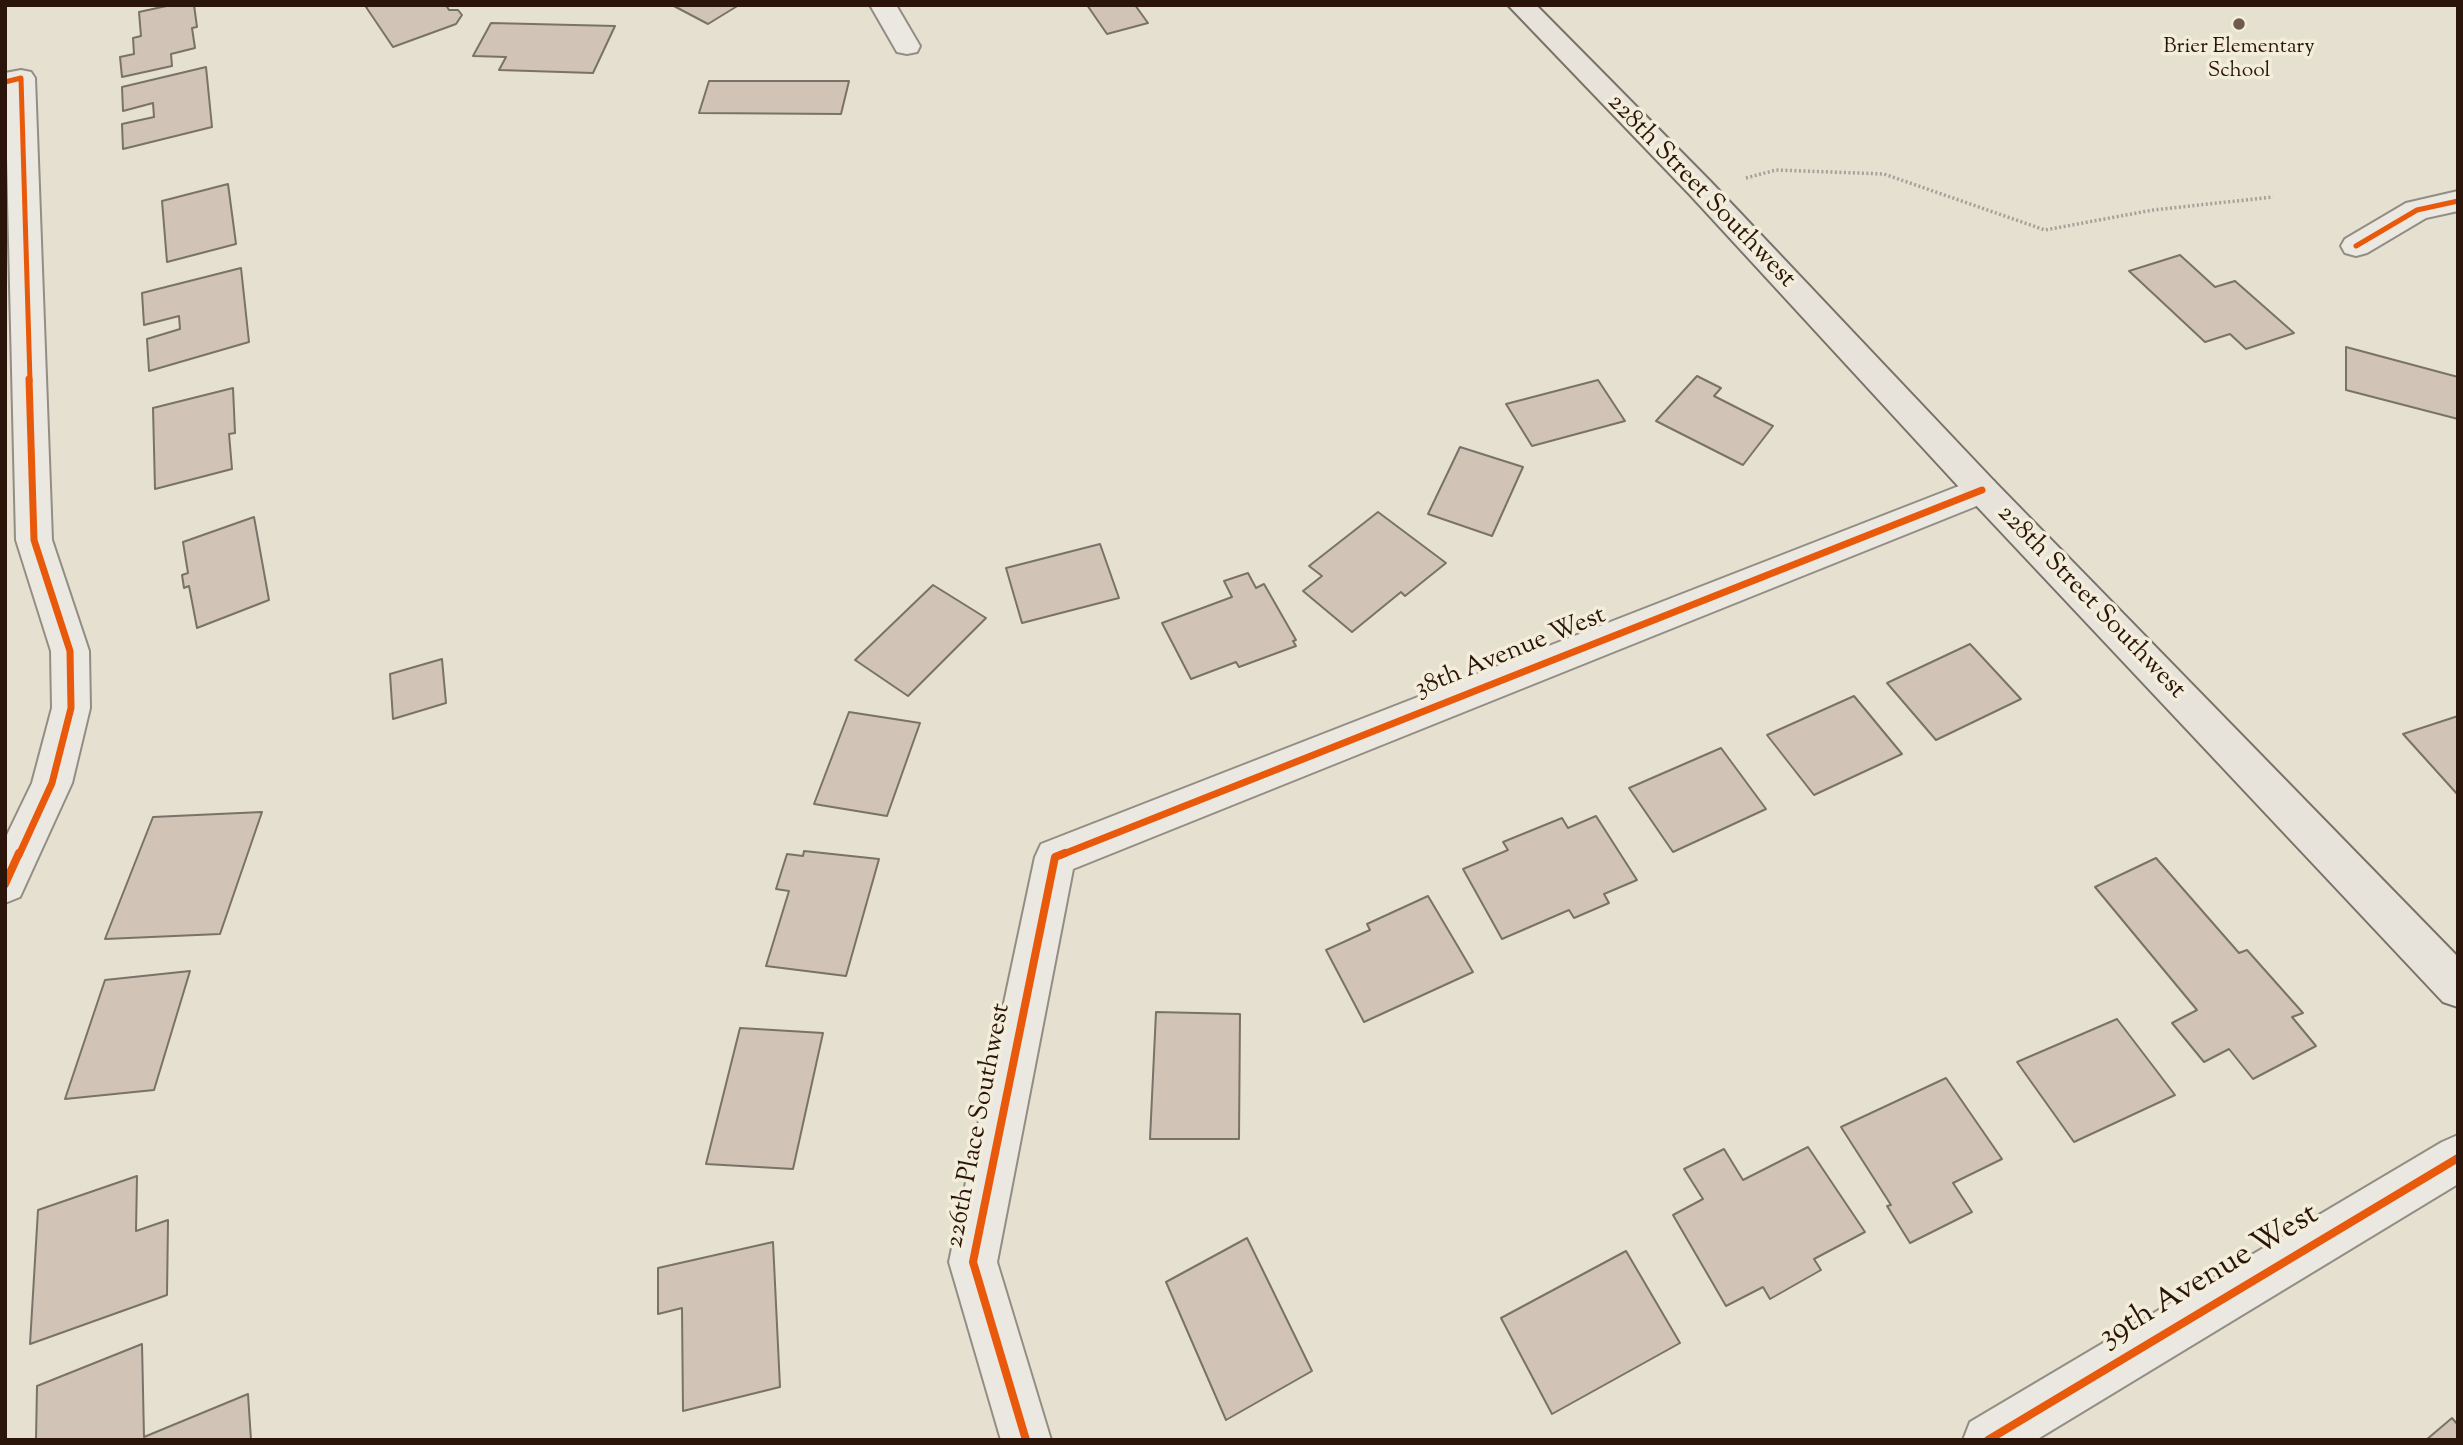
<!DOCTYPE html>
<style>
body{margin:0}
#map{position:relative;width:2463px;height:1445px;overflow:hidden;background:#e5e0cf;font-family:"Sorts Mill Goudy",serif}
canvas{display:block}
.frame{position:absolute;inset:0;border:7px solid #2b1409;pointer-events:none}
</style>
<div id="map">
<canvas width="2463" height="1445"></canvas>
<div class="frame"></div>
</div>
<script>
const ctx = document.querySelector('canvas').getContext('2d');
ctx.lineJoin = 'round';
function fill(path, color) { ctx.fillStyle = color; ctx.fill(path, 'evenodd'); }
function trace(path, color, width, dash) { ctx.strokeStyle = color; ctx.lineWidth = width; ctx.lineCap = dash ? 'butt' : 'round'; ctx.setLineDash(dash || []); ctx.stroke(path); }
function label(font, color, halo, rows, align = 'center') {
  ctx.font = font + ' "Sorts Mill Goudy",serif'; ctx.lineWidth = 7; ctx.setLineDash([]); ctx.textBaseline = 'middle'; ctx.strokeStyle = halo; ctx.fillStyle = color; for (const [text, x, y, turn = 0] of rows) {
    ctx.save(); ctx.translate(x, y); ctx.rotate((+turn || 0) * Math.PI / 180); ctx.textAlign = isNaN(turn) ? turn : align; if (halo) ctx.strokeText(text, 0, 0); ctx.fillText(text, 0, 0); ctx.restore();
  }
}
const building = new Path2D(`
 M171,5H194L197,27L192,28L195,48L171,54L172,66L122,77L120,57L134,54L133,38L141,36L139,12Z
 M370,5H446L449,10H458L462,15L456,24L393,47L366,7Z
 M672,5H739L708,24Z
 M1087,5H1135L1148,23L1107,34Z
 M491,23L615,26L593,73L499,70L506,57L473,56Z
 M206,67L212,127L123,149L122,124L154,117L153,103L123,111L122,87Z
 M709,81H849L841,114L699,113Z
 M228,184L236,244L167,262L162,201Z
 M2180,255L2215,287L2235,281L2294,333L2246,349L2230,334L2205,342L2129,271Z
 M241,268L249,342L149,371L147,339L180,329L179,316L144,325L142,293Z
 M2346,347L2458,377V419L2346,390Z
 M1697,376L1721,388L1714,396L1773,426L1743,465L1656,421Z
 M1598,380L1625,421L1532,446L1506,404Z
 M233,388L235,433L229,434L232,469L155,489L153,408Z
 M1460,447L1523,467L1492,536L1428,514Z
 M1378,512L1446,563L1405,596L1401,592L1352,632L1303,591L1322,576L1309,566Z
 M254,517L269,600L197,628L189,586L184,588L182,575L188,573L183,542Z
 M1100,544L1119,598L1022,623L1006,568Z
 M1248,573L1256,588L1264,584L1296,640L1293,641L1296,646L1239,667L1236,662L1191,679L1162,623L1232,597L1224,581Z
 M933,585L986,618L908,696L855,660Z
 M1970,644L2021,699L1936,740L1887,683Z
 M442,659L446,703L393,719L390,674Z
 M1854,696L1902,754L1814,795L1767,735Z
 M849,712L920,723L887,816L814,804Z
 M2458,716V795L2403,734Z
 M1721,748L1766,809L1673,852L1629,788Z
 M262,812L220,934L105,939L153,817Z
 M1596,816L1637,880L1604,894L1609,903L1574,918L1569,910L1502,939L1463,869L1508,850L1503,842L1562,818L1568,828Z
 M804,851L879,859L846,976L766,966L789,891L776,889L787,854L803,856Z
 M2156,858L2239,953L2247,950L2303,1013L2292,1017L2316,1046L2253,1079L2229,1049L2204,1062L2172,1023L2197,1010L2095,887Z
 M1428,896L1473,972L1364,1022L1326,950L1370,930L1367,924Z
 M190,971L154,1090L65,1099L105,980Z
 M1156,1012L1240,1014L1239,1139H1150Z
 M2117,1019L2175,1095L2074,1142L2017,1062Z
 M740,1028L823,1033L793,1169L706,1164Z
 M1946,1078L2002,1159L1953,1183L1972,1212L1910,1243L1887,1206L1891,1205L1841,1127Z
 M1808,1147L1865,1232L1814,1259L1821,1270L1770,1299L1763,1287L1726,1306L1673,1215L1703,1199L1684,1169L1724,1149L1743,1180Z
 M137,1176L136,1231L168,1220L167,1295L30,1344L38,1210Z
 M1247,1238L1312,1371L1226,1420L1166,1282Z
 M773,1242L780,1387L683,1411L682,1308L658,1314V1268Z
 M1626,1251L1680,1343L1552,1414L1501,1318Z
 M142,1344L144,1437L248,1394L251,1440H36L37,1386Z
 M2452,1418L2458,1425V1440H2426Z`);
fill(building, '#d1c3b6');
trace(building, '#797268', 2);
const minor = new Path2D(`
 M870,5H896L920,46L917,52L907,54L897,52Z
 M21,70L31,72L35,78L52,540L89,651L90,708L72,783L20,897L5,903V839L32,783L52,708L51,651L16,540L5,73Z
 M2458,191V211L2426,218L2367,253L2356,256L2345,253L2341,246L2345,239L2406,203Z
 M1982,477L1994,481L1999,490L1994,499L1073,869L997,1262L1051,1440H1001L949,1262L1035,857L1041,844Z
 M2458,1135V1184L2036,1440H1963L1970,1422L2442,1142Z`);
const major = new Path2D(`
 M1508,5H1536L1711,182L1994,481L2458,957V1007L2443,1002L1970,499L1691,196Z`);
trace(minor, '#938d83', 4);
trace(major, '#797268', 4);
trace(new Path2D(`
 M1746,178L1776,170L1884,174L2045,230L2153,210L2273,197`), '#a5a099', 3.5, [2, 2.5]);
fill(minor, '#eae8e0');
fill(major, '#e7e3db');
trace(new Path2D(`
 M5,82L21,78L30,381
 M2356,246L2417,210L2458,201`), '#e8590c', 5);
trace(new Path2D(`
 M19,855L52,783L71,708L70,651L34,540L29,379
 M1061,855L1982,490`), '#e8590c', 7);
trace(new Path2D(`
 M5,884L19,853
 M1026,1440L973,1262L1055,857L1065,853
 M1988,1440L2458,1158`), '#e8590c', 8);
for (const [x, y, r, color] of [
 [2239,24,7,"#6c5b4e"]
]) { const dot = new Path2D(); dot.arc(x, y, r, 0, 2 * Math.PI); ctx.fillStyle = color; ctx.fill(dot); trace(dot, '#f3eddb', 2.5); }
label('21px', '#2b1409', '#f3eddb', [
 ["Brier Elementary",2239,48],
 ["School",2239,72]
]);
label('26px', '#2b1409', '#f3eddb', [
 ["228th Street Southwest",1700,192,46],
 ["228th Street Southwest",2090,603,46],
 ["38th Avenue West",1511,654,-22],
 ["226th Place Southwest",980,1126,-79]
]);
label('32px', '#2b1409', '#f3eddb', [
 ["39th Avenue West",2210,1278,-31]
]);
</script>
